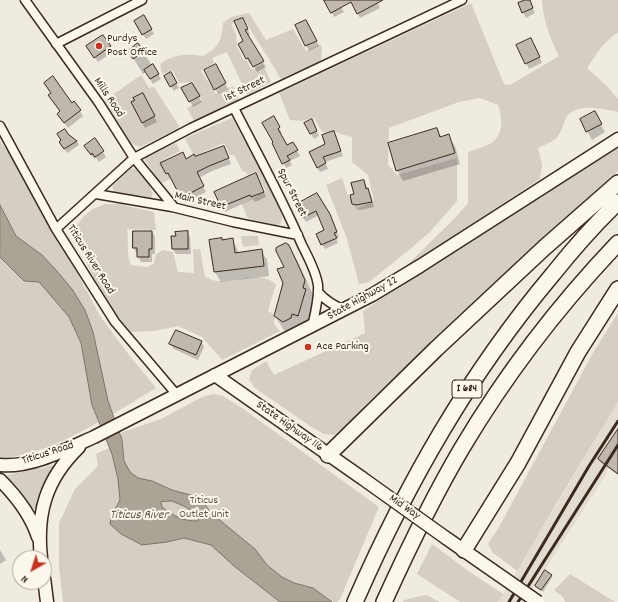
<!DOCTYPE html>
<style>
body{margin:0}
#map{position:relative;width:618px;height:602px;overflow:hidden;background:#f0ebe0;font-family:Dekko,sans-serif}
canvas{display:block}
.north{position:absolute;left:12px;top:550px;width:40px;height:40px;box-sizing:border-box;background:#fbf7ec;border:1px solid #aea59a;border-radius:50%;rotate:219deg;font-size:11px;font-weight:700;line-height:16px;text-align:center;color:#3b2a1e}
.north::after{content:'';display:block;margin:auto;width:14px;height:18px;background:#c8321e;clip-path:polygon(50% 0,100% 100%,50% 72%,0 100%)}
</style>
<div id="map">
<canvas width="618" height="602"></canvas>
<div class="north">N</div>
</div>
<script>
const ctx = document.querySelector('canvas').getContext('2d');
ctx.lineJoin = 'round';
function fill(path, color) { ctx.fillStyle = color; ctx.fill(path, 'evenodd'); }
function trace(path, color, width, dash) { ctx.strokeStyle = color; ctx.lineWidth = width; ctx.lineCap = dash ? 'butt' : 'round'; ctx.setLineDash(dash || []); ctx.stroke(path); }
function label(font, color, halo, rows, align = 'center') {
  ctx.font = font + ' Dekko,sans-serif'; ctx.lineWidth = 4; ctx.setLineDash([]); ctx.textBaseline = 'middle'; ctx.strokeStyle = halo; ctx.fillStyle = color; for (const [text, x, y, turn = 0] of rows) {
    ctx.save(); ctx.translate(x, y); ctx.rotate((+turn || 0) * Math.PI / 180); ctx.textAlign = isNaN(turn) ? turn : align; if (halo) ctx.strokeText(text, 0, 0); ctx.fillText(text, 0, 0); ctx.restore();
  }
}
fill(new Path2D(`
 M618,402V450L608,466L607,473L524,602H498Z`), '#e2dcd1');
fill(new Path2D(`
 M542,0H618V33C606,38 594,58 587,68L607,86L618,99V112C604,109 574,102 566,118C563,124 562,132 557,137C553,142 544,145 538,148L542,165L540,179L458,233L396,276L456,217L468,203V152C474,150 490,145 494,141C504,131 502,117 498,105L480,98L459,102L389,128L388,165L397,175L457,158V201L429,233L398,259L369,282L359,284L347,239L326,185L342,178L347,193L356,209L374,201L368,175L352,162V137L340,134L337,132H322L314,118L301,121L290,120L279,93L471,3L504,84L510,85L559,56C550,38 543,20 542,0Z
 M249,13L266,40L293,29L306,51L320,44L322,48L321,61L281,79L244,19L231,24L236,34L237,46L243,59L247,61L252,70L263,64L271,82L247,95L227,52L212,58L214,63L201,71L216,94L233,86L238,96V100L194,121L187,108L202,100L190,82L179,83L173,71L162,74L160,64C176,53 186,54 204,56C220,45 221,42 223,23L231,17Z
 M141,75L149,88L154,87L179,126L178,129L142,146C138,147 136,146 133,144C123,136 111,112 104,101Z
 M232,118L261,171L278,205L282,217L281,223L277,225L250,219L247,217L242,204L266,191L255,172L248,175L245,171L243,172L234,155H230L224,143L194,156L185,138Z
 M0,141L27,179L100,316L129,355L156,388L113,414L111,409L97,417L99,422C68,439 36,456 0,458Z
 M176,143L180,151L165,159L163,167L185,171L162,183L160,182L145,160V157Z
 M618,148V171L547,234L490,287L364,406L343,428L334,435L324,434L313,428L255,388L249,379L252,370L266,361L274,375L365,333L363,311L451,252Z
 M132,168C141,170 150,185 153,194L151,198H142L117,194C114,191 112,190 113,185Z
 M105,204H119L154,212L156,230L127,229C129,241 126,254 131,265L148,267L154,263L156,254L163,250L173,252L178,272L194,273L193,249H200L205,277C209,278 213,281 217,281C239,284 255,269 276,284L268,311L275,315L274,324L280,331L222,360L202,337L178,326L154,331L131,332L116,314L93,276L76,240L77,225L84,216L93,209Z
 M241,236H258L259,245L243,247Z
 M618,313V402L562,494L517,571L492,552L488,544L499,527L594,351Z
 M213,394L223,396L242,408L379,507L341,597L338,602H63L59,567V523L75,489L98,466L96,454L122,442L120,433L161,419L202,397Z
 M31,461L40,469L52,465L55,467L37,507L33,510L6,479L8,475L17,473Z
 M432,544L467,570L503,594L498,602H460L417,574Z
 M570,574L615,602H565L563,597L554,590Z
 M426,595L440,602H403L404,600Z`), '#d5cec3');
const water = new Path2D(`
 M0,205L16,236L42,255L56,270L72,289L85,310L93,332L108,401L122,440L124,461L130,472L138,478L152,481L172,490L194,496L203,502L211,513L255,549L267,565L282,577L294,583L313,588L332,602H280L234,566L211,545L184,538L167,542L142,545L121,534L110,524L111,517L120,500L118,479L112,454L92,405L81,343L69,317L46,290L39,282L24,281L0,257ZM172,501L186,507L199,517L198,521C182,521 175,517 162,507L161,502Z`);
fill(water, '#aca397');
trace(water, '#7f7367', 1);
fill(new Path2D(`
 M326,0H338L344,12L334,17Z
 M351,0H376L380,8L360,18Z
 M527,0H529L535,13L526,18L523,12Z
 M144,16L154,34L146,39L135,21Z
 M246,24L250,35L247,36L266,67L257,72L252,63L250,64L239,44L244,42Z
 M296,26H309L319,46L309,51Z
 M103,36L113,52L98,62L91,52Z
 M534,44L542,63L529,69L517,45Z
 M129,51L143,52L161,79L153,84L146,72L143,74Z
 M215,65L228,89L218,94L215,89Z
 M171,74L179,88L174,91L165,77Z
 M192,84L202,102L193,107L183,89Z
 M52,93L72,104L74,103L83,116L68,128L61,119L60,112L49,96Z
 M145,99L157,122L145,128L142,122L136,101Z
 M594,113L605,132L592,140L581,120Z
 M273,117L282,133L280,134L286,146L293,143L300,156L290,161L292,165L286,168L273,143Z
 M314,126L319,136L314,139L311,134Z
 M437,129L442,138L448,136L455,146L460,164L403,181L397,170Z
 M333,132L343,156L325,162L328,169L320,172L317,167Z
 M68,134L77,141L79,145L67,153L60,142Z
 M95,140L106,157L99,162L96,158L94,159L88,151Z
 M224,147L231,164L212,171L199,178L206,192L185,203L171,177L170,178L162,163L186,160Z
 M259,180L266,197L255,202L253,199L225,212L215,192Z
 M364,181L371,195L374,207L360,210L356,209L353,203L355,195Z
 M317,194L332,220L339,237L336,238L338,243L325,249L317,235L325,231L319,215L306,222L296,205Z
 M134,232H152L155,237V254H152V262H141L134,248Z
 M187,232L190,237L191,254H176L173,249L177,237Z
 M222,239L223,241L233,240L239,253L261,250L267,260L269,276L221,282L215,272Z
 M289,246L298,262L314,297L312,303L314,306L307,331L292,337L285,332L275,316L284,283L285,267Z
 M201,341L204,347L198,360L174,349L170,344Z
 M618,430V475L601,463L599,459Z
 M0,550L6,560L0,564Z
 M551,575L552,577L543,592L537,588L536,586Z`), '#0003');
const building = new Path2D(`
 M324,0H383L357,14L351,2L331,13Z
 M525,0H530L533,8L522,13L518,3Z
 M144,15L152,29L142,35L134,21Z
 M243,18L248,29L245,30L264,61L253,67L248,58L246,59L238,44L243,41L234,21Z
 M306,20L317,41L305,46L295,25Z
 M103,35L111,46L94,58L86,46Z
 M531,38L540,57L525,64L516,45Z
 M138,43L144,51L133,59L128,51Z
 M153,64L159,74L150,79L144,70Z
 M216,64L226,83L214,90L204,70Z
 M171,72L177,83L170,87L164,76Z
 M53,76L72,103L74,101L81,110L64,123L57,114L60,111L48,95L51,93L44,83Z
 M192,83L200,96L189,102L181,88Z
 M143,93L155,116L142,123L131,102L135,100L133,98Z
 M595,111L602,124L586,132L580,119Z
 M274,116L280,127L278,129L287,145L293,142L298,150L287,156L290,160L282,164L272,143L273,142L262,123Z
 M312,119L317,131L310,134L304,123Z
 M437,128L440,137L449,134L455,153L396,171L388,143Z
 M65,129L68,134L77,141L64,149L59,142L61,140L57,134Z
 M334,131L341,151L323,157L326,163L317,168L309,152L325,144L322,135Z
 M95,138L104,151L95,157L92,153L91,155L84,146Z
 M224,146L229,158L209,166L197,172L204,186L181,198L168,173L166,174L160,163L183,152L186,159L194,154L195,156Z
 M256,173L264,192L251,197L250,195L221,207L214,192Z
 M364,180L366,189L368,188L372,202L356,205L352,204L350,195L354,194L351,183Z
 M317,193L330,214L337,232L334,233L337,238L321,245L316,234L324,230L316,211L302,218L295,205Z
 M133,231H152V249H149V257H137V248H133Z
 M188,231V249H172L171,236H176L175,232Z
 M222,238V240L233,238L235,253L262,249L264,266L214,272L209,240Z
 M286,243L289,245L305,280L303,288L306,289L298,316L292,314L291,318L283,322L274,316L283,283L277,269L284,267L276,251V248Z
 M176,330L202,341L196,355L169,344Z
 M618,429V474L598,459Z
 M545,570L552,575L541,590L535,586Z`);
fill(building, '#c0b8ad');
trace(building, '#3b2a1e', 1);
const minor = new Path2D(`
 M25,0L99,103L134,158L174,207
 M56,44L142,0
 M234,108C257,153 282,198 302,245C308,257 316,271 318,285C319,298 315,314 312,327
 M0,126L56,229L115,322L177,395
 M96,194L172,207L233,222L298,235
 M56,229L134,158L191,128L462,0
 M318,292C326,301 334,306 345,310`);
const secondary = new Path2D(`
 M215,375L362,478
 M0,465C31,468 67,449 94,437L372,295L420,266L618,139
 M0,480C16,496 31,515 38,537
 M446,538L492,570
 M41,558C36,513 46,479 79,447
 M44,578L47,602`);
const motorway = new Path2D(`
 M328,455L436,349L544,248L618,183
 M464,550L518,463L578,352L618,289
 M355,602C407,483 469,374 553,274C573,249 595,224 618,202
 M384,602C408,549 433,497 462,448C506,374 559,305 618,243`);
trace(minor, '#3b2a1e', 11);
trace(secondary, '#3b2a1e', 15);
trace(motorway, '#3b2a1e', 18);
trace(minor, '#fbf7ec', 8);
trace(secondary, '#fbf7ec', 12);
trace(motorway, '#fbf7ec', 15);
trace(new Path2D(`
 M509,602L589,466L618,421
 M518,602L618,445`), '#3b2a1e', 3);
const secondaryBridge = new Path2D(`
 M362,478L446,538
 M492,570L538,602`);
trace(secondaryBridge, '#3b2a1e', 15, []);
trace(secondaryBridge, '#fbf7ec', 12);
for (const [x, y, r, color] of [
 [99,46,4,"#c8321e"],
 [308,347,4,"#c8321e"]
]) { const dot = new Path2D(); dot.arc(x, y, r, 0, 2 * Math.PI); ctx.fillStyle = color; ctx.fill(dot); trace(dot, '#fbf7ec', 1.5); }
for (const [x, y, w] of [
 [467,389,30]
]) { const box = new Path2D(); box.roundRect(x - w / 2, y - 9, w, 18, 3); ctx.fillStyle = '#fbf7ec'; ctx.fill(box); trace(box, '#3b2a1e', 1); }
label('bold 11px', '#3b2a1e', null, [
 ["I 684",467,389]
]);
label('12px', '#3b2a1e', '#fbf7ec', [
 ["Purdys",107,39],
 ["Post Office",107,53],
 ["Ace Parking",316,347]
], 'left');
label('12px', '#3b2a1e', '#fbf7ec', [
 ["1st Street",245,90,-26],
 ["Mills Road",108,98,56],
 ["Spur Street",291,193,63],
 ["Main Street",200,202,13],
 ["Titicus River Road",90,260,58],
 ["State Highway 22",363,299,-29],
 ["State Highway 116",289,427,35],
 ["Titicus Road",48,454,-18],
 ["Mid Way",404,508,35]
]);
label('12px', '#625347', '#fbf7ec', [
 ["Titicus",204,501],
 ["Outlet Unit",204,515]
]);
label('italic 13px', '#635448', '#fbf7ec', [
 ["Titicus River",139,516]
]);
</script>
